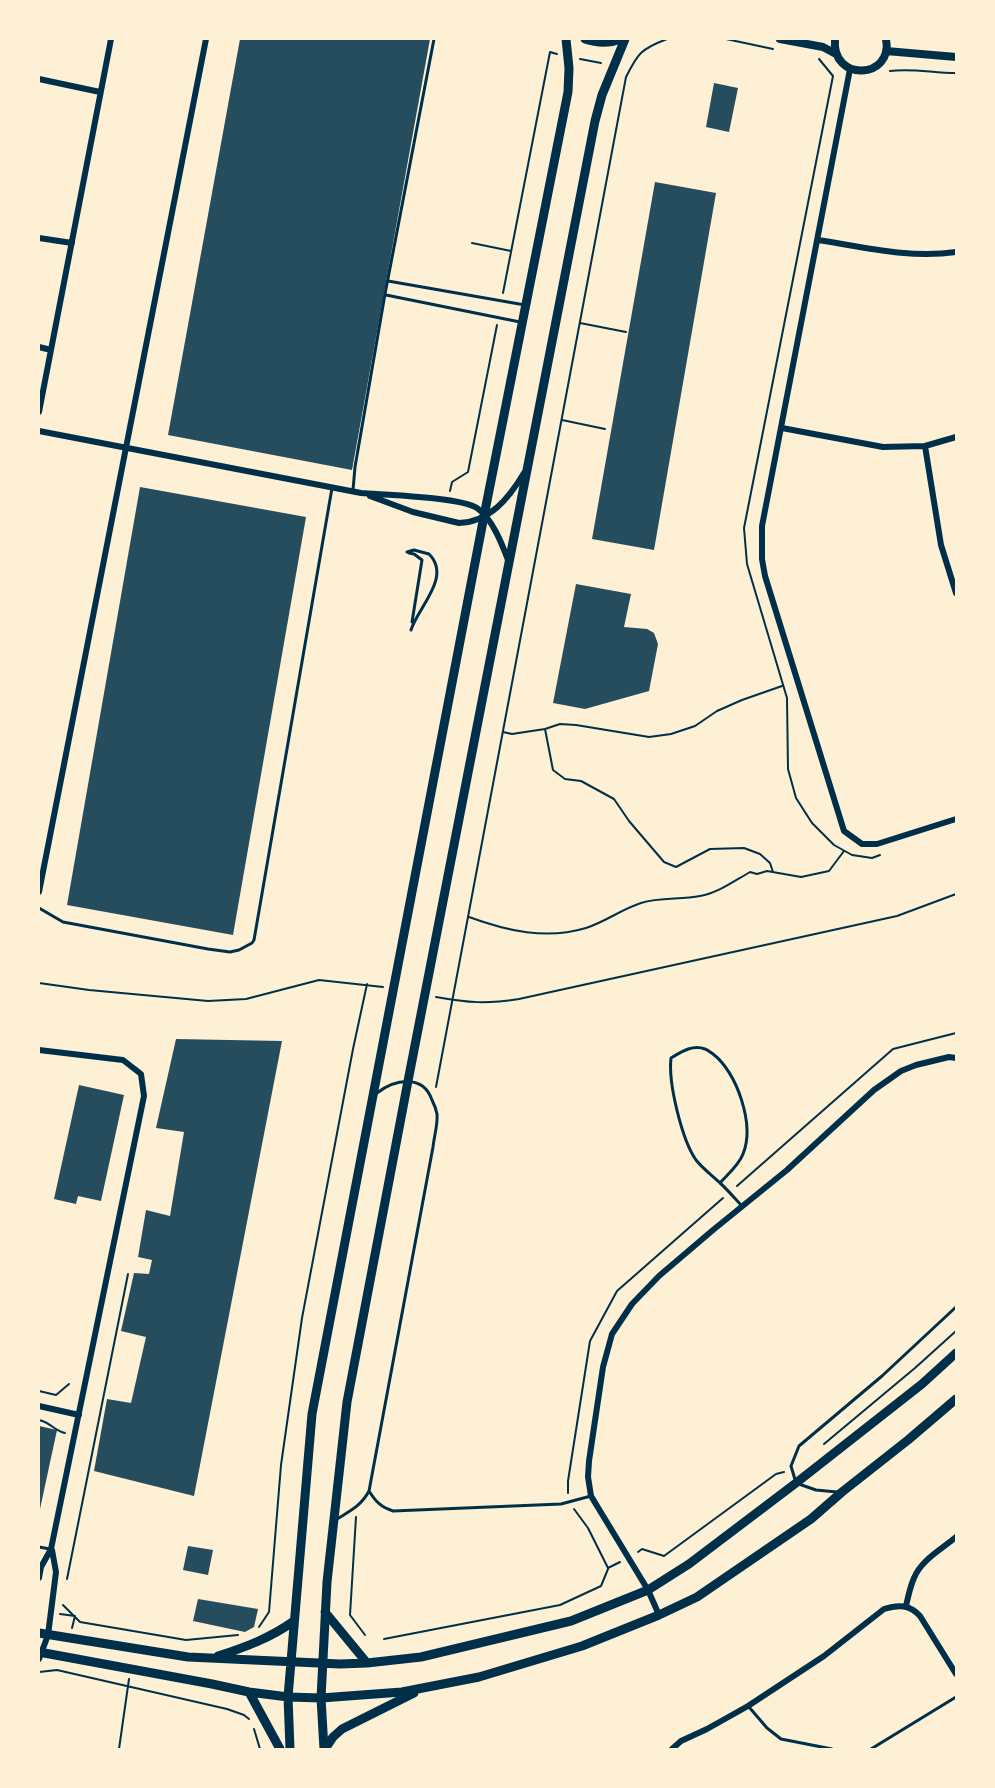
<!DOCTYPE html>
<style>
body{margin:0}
#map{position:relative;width:995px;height:1788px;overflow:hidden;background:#fdf0d5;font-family:"Fira Sans",sans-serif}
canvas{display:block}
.frame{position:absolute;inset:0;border:40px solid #fdf0d5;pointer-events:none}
</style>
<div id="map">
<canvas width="995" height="1788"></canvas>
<div class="frame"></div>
</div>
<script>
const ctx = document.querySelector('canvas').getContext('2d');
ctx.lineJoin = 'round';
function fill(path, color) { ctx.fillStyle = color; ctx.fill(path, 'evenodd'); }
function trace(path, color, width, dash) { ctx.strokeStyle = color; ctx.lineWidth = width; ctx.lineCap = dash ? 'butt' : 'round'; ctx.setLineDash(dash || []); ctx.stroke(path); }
fill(new Path2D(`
 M240,39H430L352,470L168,435Z
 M714,83L738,88L729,132L706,127Z
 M655,182L716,193L654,550L592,539Z
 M140,487L306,517L233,935L67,905Z
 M576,584L631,594L624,627L647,629L654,633L658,644L649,691L585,709L553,703Z
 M176,1039L282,1041L194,1496L94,1471L107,1399L131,1403L146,1337L121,1331L134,1273L149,1274L152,1260L138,1257L146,1210L170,1216L184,1132L156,1128Z
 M79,1085L124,1095L101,1201L78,1196L76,1204L54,1199Z
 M39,1426L57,1430L40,1509H39Z
 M188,1546L213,1550L208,1575L183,1570Z
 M198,1599L258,1609L254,1627L245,1632L193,1621Z`), '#264d5e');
trace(new Path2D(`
 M726,39L773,49
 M580,59L601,63
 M819,59L833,76L744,528L747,564L787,698L788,769L796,798L812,823L834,845L852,855L872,858L880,855
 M890,71C912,68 933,73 956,73
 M472,243L511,251
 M503,293L550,52L557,54
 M580,323L626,332
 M562,420L605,429
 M450,491L452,482L468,472L497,325
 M545,729L560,724L576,725L649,737L671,734L695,726L717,711L742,700L782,686
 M503,732L512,734L545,729L553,770L565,779L581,781L614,799L629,821L664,862L676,867L710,849L744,848L760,854L770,863L773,872
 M469,917C507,931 546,940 586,928C605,922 622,909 641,903C660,897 681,900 700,896C718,893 734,881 750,872L757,874L767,871L801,877L829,871L844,851
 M39,983L89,990L208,1001L246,999L319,980L383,987
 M436,997C469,1003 486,1004 519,999L897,916L956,894
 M436,1087L626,77C638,53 641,49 667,39
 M737,1186L893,1049L956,1033
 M39,1391L56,1395L69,1384
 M39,1420C52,1423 54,1431 65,1433
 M824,1444L915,1368L956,1331
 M568,1493V1481L590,1341L617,1291L723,1198
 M574,1509L588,1528L608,1568L620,1562
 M356,1517L350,1615L365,1635
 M638,1552L642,1549L664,1556L776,1474L784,1472
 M67,1579L128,1274
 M63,1605L80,1622L186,1640L238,1635
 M60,1614L75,1616L72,1628
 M259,1627L269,1612L281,1465L302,1318L353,1049L367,984
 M384,1639L560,1605L601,1586L608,1569
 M39,1672L57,1670L227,1709L244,1715L249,1719
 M254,1729L260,1749
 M119,1749L129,1679`), '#003049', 2);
trace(new Path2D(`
 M388,281L525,305
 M386,295L520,322
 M353,490L355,467L385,294L434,39
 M407,552L414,550L429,554C452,577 418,607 411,630
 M409,553L414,554L422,560L412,622
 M39,908L63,922L208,949L230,952L239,950L252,943L254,940L332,488
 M720,1183C727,1175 739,1165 743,1154C755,1125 737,1072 713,1054C710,1052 708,1050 705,1049C693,1044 681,1052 671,1058C668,1083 682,1140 696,1160C703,1169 712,1175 720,1183C728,1190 735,1199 742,1206
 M369,1491C376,1502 381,1507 393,1511L561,1504L591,1496
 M837,1492L816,1490L796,1483L791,1466L799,1446L882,1376L956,1307
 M337,1519C350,1511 361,1506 369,1491L433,1147C434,1137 438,1124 437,1114C436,1109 434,1104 432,1100C423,1074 395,1079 377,1093
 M39,1547L50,1549
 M749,1707L767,1728L781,1739L832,1749
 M871,1749L956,1697`), '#003049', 3);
trace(new Path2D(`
 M850,69L762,526V559L765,576L844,831L862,844H877L956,819
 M39,79L100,92
 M39,238L72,243
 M818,240C863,247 910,259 956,252
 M39,347L51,350
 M39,412L111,39
 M782,428L883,447L925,446L956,437
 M39,431L361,493C385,495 460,497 477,508C492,518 502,544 508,560
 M925,446L941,545L956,593
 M370,496L413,512L459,523C490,522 509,498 524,473
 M39,892L206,39
 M39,1050L123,1060L141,1074L144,1096L51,1549L41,1567L39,1578
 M39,1406L79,1415
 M906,1606C908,1597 910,1587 914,1578C921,1560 942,1549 956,1537
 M659,1615L648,1590L591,1496L588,1477L589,1461L603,1367L612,1334L632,1304L659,1276L713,1230L787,1170L874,1090L901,1071L916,1065L949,1057L956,1058
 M39,1659L48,1635L56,1572L52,1550
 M672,1749L681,1741L707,1729L748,1706L824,1656L884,1609C899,1604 910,1605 920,1616L956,1674`), '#003049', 6);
trace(new Path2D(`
 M780,39L823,47L836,54
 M835,39C831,83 894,79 886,39
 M886,51L956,57`), '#003049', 8);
trace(new Path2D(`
 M585,39C597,43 608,44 620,39
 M325,1612L367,1663
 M39,1633L188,1657L340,1664L367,1663L421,1657L571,1621L648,1590L689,1564L796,1483L922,1384L956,1353
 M39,1652L212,1684L249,1692L288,1697L321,1698L402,1692L479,1677L582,1646L659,1615L697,1597L811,1519L842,1492L908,1440L956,1399
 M218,1656C246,1647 270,1638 294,1621
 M249,1692L280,1749
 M290,1749L288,1697L312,1414L484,516L568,92L569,68L566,39
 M324,1749L321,1698L327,1582L347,1402L408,1081L595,121L602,95L625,39
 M325,1749L333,1737L342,1729L414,1693`), '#003049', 9);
</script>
